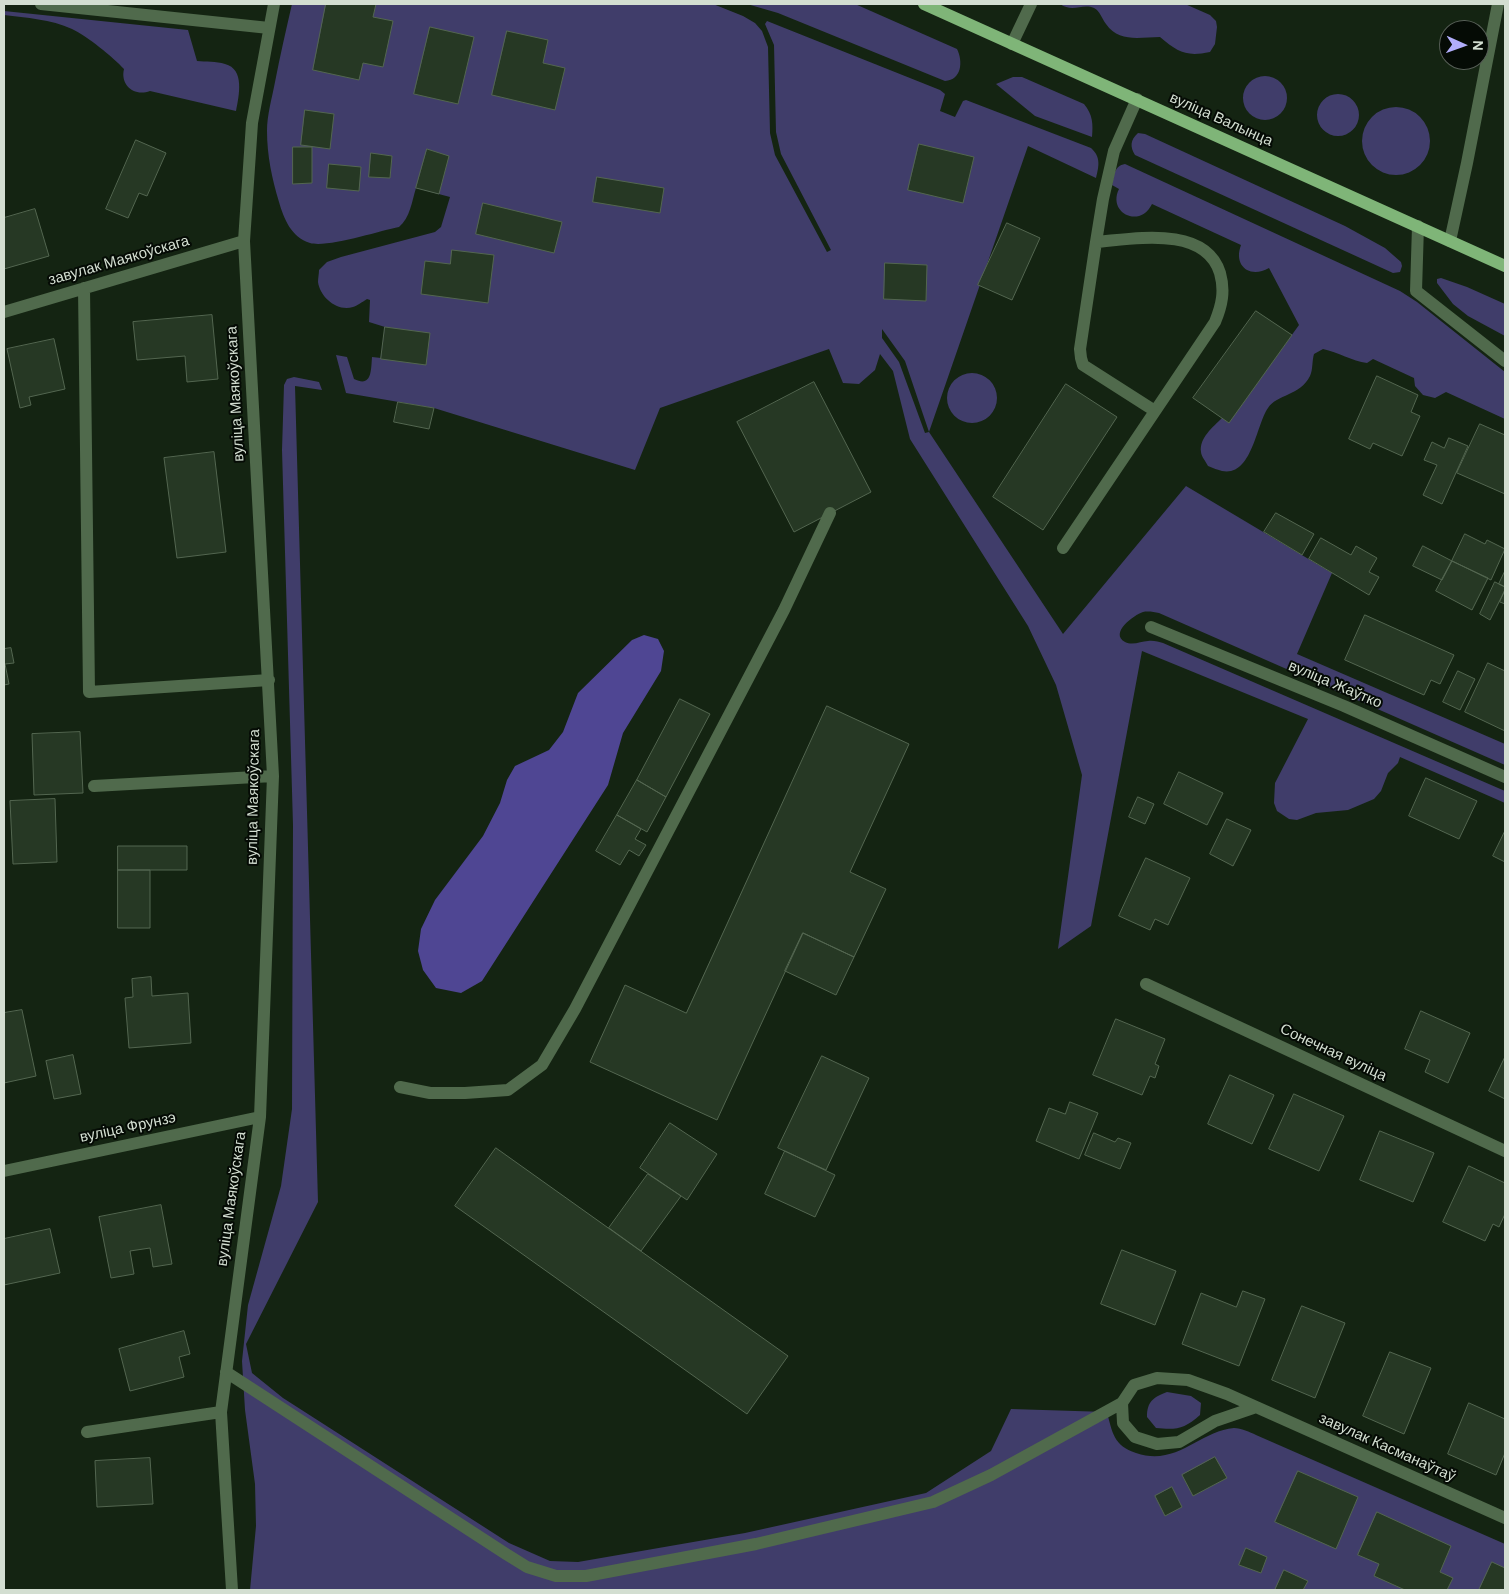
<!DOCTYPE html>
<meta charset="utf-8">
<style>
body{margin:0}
#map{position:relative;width:1509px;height:1594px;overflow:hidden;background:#142412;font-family:"DM Sans",sans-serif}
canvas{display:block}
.frame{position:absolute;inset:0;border:5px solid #d3ded1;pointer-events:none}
.north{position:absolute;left:1439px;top:20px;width:50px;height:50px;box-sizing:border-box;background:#050b05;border:1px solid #575f57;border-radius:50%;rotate:92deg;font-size:14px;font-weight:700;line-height:20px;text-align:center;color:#d3ded1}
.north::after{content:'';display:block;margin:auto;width:18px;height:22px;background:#b1adfa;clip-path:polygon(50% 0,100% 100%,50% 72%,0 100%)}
</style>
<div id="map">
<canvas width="1509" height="1594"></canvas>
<div class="frame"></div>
<div class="north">N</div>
</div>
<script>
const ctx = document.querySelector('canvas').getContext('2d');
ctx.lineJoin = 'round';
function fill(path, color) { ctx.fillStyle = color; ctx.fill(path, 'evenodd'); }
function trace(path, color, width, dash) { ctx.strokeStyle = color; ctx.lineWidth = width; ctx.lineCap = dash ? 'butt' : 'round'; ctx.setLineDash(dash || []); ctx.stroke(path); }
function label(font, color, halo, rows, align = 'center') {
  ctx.font = font + ' "DM Sans",sans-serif'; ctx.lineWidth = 4; ctx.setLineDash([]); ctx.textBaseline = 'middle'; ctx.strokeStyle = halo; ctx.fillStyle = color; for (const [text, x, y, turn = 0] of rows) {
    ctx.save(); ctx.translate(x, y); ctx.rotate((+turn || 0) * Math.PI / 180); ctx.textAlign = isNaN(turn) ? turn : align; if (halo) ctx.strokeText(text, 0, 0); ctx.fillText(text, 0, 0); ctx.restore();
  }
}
fill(new Path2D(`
 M292,4H713L743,16L755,23L762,31L768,47L770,133L775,155L827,252L831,250L781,154L776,132L774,45L765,24L767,21L940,90L945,94L940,111L955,117L963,101L966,100L1091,148C1101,157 1099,166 1096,178L1028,146L929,432L1063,634L1186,486L1332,573L1297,654L1505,744V765L1159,613C1154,612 1148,611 1143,612C1134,615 1109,633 1125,642C1133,646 1141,641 1148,641C1153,640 1159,642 1163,643L1505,791V803L1400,757L1398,763L1388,773L1381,791L1374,799L1348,810L1316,813L1297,820L1289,819L1277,811L1274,803L1275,783L1308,719L1142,651L1091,926L1058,949L1082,775L1056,685L1028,626L910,439L893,371L880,354L875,370L859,384L843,383L829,349L660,408L635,470L434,408L346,393L336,355L347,357L354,379C372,388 371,370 372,357L381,358L385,327L369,322L370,300L367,299C362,302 357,306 353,307C337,312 320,297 318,282C318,278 319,274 319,270L327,262L341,257L435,232L441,227L450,197L416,188C412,201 410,218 399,227C379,231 327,248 310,243C291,237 284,219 279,202C272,179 267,155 267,131C267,115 272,98 275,82C280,56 286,30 292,4ZM882,329L905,361L929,432L925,433L899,362L882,338Z
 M747,4H855L957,49C963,61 962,80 945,81L778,13Z
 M1060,4H1185L1210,15L1216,21L1217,27L1215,44L1210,52C1186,57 1178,52 1160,37C1140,37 1119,43 1106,24C1102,19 1100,11 1094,8C1082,3 1073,13 1060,4Z
 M4,11L188,30L197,61C206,62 216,61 225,64C245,69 239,96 236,111L150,91C134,97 120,85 124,69C113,57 87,36 72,29C51,19 26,18 4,15Z
 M1243 98a22 22 0 1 1 44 0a22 22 0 1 1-44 0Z
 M1013,77H1022L1084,104C1093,115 1093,124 1092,137L1035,116L996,84Z
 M1317 115a21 21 0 1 1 42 0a21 21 0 1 1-42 0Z
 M1362 141a34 34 0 1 1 68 0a34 34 0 1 1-68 0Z
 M1138,133L1145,134L1345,226L1385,248L1401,262L1402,266L1400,272L1393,273L1135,155C1130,147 1130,140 1138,133Z
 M1125,164L1400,291L1417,302L1505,372V419L1446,392L1435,398L1423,395L1415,386L1414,378L1373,359L1367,363C1352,361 1338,352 1323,349L1314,354C1312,360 1313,370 1310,376C1300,396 1277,394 1268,408C1256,425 1252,477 1222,471C1218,470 1213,468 1208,466C1206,462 1201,456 1201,452C1199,438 1213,427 1222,418L1229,422L1299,325L1269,268C1250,279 1233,266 1241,245L1152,204C1140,229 1107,213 1119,189L1112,185C1114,175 1114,166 1125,164Z
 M1441,278L1467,287L1505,304V336L1468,316L1453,304L1437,283V279Z
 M947 398a25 25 0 1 1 50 0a25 25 0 1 1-50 0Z
 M294,377L319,382L322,390L295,386L318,1202L246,1344L252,1373L283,1398L509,1543L550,1561L578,1562L745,1533L926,1493L991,1451L1011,1409L1107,1412C1112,1432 1114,1446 1136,1453C1177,1467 1199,1431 1234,1428C1241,1428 1250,1432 1256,1435L1505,1544V1590H250L256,1526L255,1484L245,1410L242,1361L248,1305L281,1186L292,1109L293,825L282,450L284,385L287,379Z
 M1167,1392L1191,1396L1201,1403L1200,1415C1184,1429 1177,1430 1156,1428L1147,1417C1147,1402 1153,1397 1167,1392Z`), '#403d6a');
fill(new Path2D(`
 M644,635L658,639L664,651L661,671L623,733L608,785L482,981L461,993L436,988L423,970L418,951L421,929L435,900L483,836L500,803L507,780L515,766L549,750L563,732L578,693L632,640Z`), '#4f4693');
const building = new Path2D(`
 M326,4H376L373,17L393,21L383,67L363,63L359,80L313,70Z
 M430,27L474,37L458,104L414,94Z
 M507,31L548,40L543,63L565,68L555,110L492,95Z
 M305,110L334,114L330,149L301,145Z
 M136,140L166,153L147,196L139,193L128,218L106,209Z
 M919,144L974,157L963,203L908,190Z
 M293,147H312V183L293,184Z
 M427,149L449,156L439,194L416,188Z
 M371,153L392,156L390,178L369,177Z
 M329,164L361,167L359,191L327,188Z
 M597,177L664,188L660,213L593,202Z
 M483,203L562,222L554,253L476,234Z
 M35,209L49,256L4,269V218Z
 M1007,223L1040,238L1012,300L978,285Z
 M452,250L494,255L488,303L421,294L425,261L450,264Z
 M885,263L927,265L926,301L884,299Z
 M1256,311L1292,335L1229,423L1193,398Z
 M212,315L218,379L187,382L185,356L137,360L133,322Z
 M385,327L430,333L426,365L381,359Z
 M54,339L65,389L29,397L31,405L20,408L7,349Z
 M1377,376L1418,395L1411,412L1420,416L1402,456L1373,443L1370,449L1349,439Z
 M814,382L871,492L794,532L737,422Z
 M1066,384L1117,417L1043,530L993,497Z
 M398,402L434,408L429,429L394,422Z
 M1480,424L1505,435V494L1457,473Z
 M1449,438L1468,446L1442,504L1423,495L1437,465L1424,460L1432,442L1444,448Z
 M214,452L226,552L177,558L164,458Z
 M1276,513L1314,534L1302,555L1264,532Z
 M1465,534L1485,544L1487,540L1505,549L1491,580L1452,561Z
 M1321,538L1351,555L1356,546L1377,558L1369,572L1379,577L1369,595L1309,559Z
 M1423,546L1452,561L1442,580L1413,566Z
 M1452,561L1488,578L1472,610L1436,591Z
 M1505,571V587L1499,584Z
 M1495,582L1505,587V590L1490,620L1480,614Z
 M1505,590V604L1500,602Z
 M1365,615L1454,655L1440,684L1431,680L1424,695L1345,660Z
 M11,648L14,663L5,664L9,684L4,685V649Z
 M1488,663L1505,671V731L1465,712Z
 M1458,671L1475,679L1460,710L1443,702Z
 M680,699L710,714L666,797L637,780Z
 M827,706L909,744L850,872L886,889L854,957L803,933L717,1120L590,1062L625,985L686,1013Z
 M80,732L83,793L34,795L32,734Z
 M1179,772L1223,793L1207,825L1164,804Z
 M1426,778L1477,801L1459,839L1409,816Z
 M637,780L666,797L647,832L617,815Z
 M1138,797L1154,804L1145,824L1129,817Z
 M55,799L57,862L13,864L10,801Z
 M617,815L641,829L635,839L646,845L639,856L629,850L620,865L596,851Z
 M1227,819L1251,830L1233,866L1210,854Z
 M1505,831V862L1493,856Z
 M118,846H187V870H118Z
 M1146,858L1190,878L1168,925L1155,919L1150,930L1119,916Z
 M118,870H150V928H118Z
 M803,933L854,957L836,995L785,971Z
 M151,977L152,996L188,993L191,1043L129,1048L125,998L133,997L132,979Z
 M22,1010L36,1076L4,1083V1013Z
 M1421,1011L1470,1033L1448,1083L1425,1072L1430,1060L1405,1049Z
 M1116,1019L1165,1039L1155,1064L1159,1066L1155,1078L1150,1076L1142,1095L1093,1075Z
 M73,1055L81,1094L54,1099L46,1061Z
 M822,1056L869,1078L826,1170L778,1148Z
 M1505,1057V1099L1489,1091Z
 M1230,1075L1274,1095L1252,1144L1208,1124Z
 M1294,1094L1344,1116L1319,1171L1269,1149Z
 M1070,1102L1098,1113L1079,1159L1036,1141L1049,1108L1065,1114Z
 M670,1123L717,1154L687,1200L640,1168Z
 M1380,1131L1434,1153L1413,1202L1360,1180Z
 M1094,1133L1115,1142L1118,1138L1131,1143L1120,1169L1085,1155Z
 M496,1148L788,1356L747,1414L455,1206Z
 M785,1151L835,1175L815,1217L765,1194Z
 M1469,1166L1505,1183V1214L1499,1227L1493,1224L1485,1241L1443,1222Z
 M648,1174L681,1196L641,1251L609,1228Z
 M161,1205L172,1264L153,1267L150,1248L130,1251L134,1274L111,1278L99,1217Z
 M50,1229L60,1273L4,1285V1239Z
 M1122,1250L1176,1271L1155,1325L1101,1304Z
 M1243,1291L1265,1299L1239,1366L1182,1344L1201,1293L1236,1307Z
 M1302,1306L1345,1323L1315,1398L1272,1380Z
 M184,1331L190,1354L179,1357L184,1377L130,1391L119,1349Z
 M1390,1352L1431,1368L1404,1434L1363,1416Z
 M1469,1403L1505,1419V1453L1496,1475L1448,1454Z
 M1215,1457L1227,1478L1193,1496L1182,1475Z
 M150,1458L153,1504L97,1507L95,1461Z
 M1298,1471L1358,1497L1336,1549L1275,1522Z
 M1172,1487L1182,1507L1165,1516L1155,1496Z
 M1377,1512L1451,1546L1440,1572L1453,1578L1447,1590H1405L1374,1576L1379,1564L1358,1555Z
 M1246,1548L1267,1557L1261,1573L1239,1565Z
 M1492,1562L1505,1568V1590H1479Z
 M1284,1570L1308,1581L1303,1590H1275Z`);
fill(building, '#263824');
trace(building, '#536650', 1);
trace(new Path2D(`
 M41,4L269,28
 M1012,44L1031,4
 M1418,226L1416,291L1505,361
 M1450,241L1467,163L1498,4
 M1096,242L1080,349L1081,358L1083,365L1155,411
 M84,288L89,692L269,680
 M4,312L244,241
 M1063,548L1215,322C1222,305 1225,291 1220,273C1205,225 1134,239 1096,242L1103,199L1114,151L1137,99
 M1151,627L1344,706L1505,777
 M94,786L273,776
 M1146,984L1505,1151
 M400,1087L430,1093H465L508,1090L542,1065L575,1009L784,610L830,513
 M4,1171L260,1117
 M226,1372L506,1554L527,1567L556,1576H586L756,1544L933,1502L991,1475L1122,1403
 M1256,1407L1215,1421L1179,1442L1157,1444L1135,1437L1123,1423L1122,1403L1134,1385L1157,1378L1188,1380L1227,1394L1505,1518
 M87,1432L221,1412
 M232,1590L221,1412L260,1117L273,776L244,241L252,123L274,4`), '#506a4c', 12);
trace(new Path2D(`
 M924,4L1505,266`), '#7fb578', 12);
label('15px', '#d3ded1', '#050b05', [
 ["вуліца Валынца",1221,120,24],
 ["завулак Маякоўскага",119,261,-16],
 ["вуліца Маякоўскага",236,394,-93],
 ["вуліца Жаўтко",1335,685,23],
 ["вуліца Маякоўскага",254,797,-89],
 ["Сонечная вуліца",1333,1053,25],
 ["вуліца Фрунзэ",128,1128,-12],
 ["вуліца Маякоўскага",232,1199,-82],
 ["завулак Касманаўтаў",1387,1448,24]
]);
</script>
